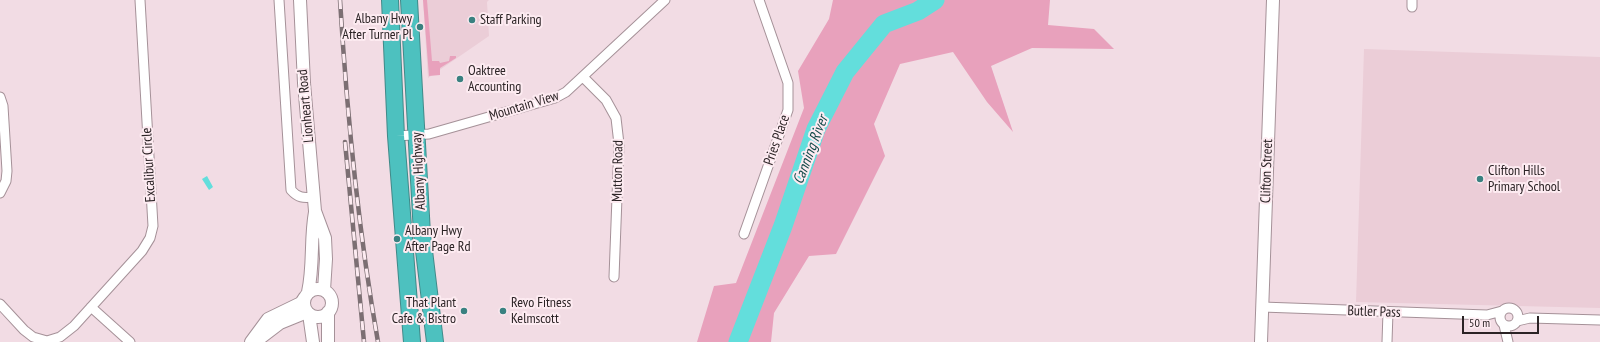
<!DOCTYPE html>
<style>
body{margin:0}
#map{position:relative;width:1600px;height:342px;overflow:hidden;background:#f2dce4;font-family:"PT Sans Narrow",sans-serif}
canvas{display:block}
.scale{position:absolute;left:1462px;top:316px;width:77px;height:18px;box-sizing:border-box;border:2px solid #2b2325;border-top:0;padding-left:5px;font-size:12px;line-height:14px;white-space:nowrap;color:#2b2325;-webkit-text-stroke:3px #fdebf1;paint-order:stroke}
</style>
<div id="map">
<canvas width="1600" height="342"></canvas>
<div class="scale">50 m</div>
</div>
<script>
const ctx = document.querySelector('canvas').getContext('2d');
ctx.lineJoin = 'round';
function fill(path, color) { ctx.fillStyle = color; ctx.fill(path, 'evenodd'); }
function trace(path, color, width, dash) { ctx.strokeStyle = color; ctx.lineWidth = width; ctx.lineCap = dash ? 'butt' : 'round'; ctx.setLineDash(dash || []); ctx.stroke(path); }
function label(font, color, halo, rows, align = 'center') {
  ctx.font = font + ' "PT Sans Narrow",sans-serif'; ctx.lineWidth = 4; ctx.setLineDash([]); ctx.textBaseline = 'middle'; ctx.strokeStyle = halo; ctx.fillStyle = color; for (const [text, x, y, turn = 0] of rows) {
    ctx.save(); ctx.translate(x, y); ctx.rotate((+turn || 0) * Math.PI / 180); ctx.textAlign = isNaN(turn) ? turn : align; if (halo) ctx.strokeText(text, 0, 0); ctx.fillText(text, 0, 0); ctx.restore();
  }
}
fill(new Path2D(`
 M423,0H489L487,2L489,36L428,78Z
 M1364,49L1600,57V308L1356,302Z`), '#ebcdd7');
fill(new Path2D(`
 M423,0H427L432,61H439L440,63L449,61L450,56H456V58L440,68V75L429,76Z
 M833,0H1050L1048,25L1094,29L1114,49L1032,48L991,66L1013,132L987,102L953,52L900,64L874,124L885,156L836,254L809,256L774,313L771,342H697L714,286L736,283L804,108L798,71L829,19Z`), '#e8a1bc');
fill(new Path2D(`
 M207,176L213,187L209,190L202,179Z`), '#63dedc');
trace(new Path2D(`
 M738,342L783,226L816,129L845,72L884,24L918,11L935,0`), '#63dedc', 19);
const street = new Path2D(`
 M279,0L291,190C298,198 303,198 314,197
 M1412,7V0
 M583,77L606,100L616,118L619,144L614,277
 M0,97L3,106L7,171L6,181L0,193
 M396,136L429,134L555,98L566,92L665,0
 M744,234L788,110V83L759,0
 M0,304L24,330L33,337L47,341L60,337L74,326L142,251L150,238L153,226L140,0
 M91,307L130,342
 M1262,307L1487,315L1502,311
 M1500 317a9 9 0 1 1 18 0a9 9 0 1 1-18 0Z
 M1517,321L1530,318L1600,320
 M1504,325L1508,342
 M1387,342L1388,312`);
const secondary = new Path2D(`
 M300,0L304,83L315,211L325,238L326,259L324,290
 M304 303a14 14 0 1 1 28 0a14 14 0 1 1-28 0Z
 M308,292C314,265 310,239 315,212
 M309,314L313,342
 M251,342L268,319L301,303L305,297
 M255,342L280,323L307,312
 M328,342V312
 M1261,342L1273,0`);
const highway = new Path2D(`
 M390,0L396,136L412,342
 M409,0L422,234L435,342`);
trace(street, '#a59198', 11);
trace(secondary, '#a59198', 14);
trace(highway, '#418a89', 18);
trace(street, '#fff', 9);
trace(secondary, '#fff', 12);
trace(highway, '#4dc1bf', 16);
const rail = new Path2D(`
 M340,0C347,115 358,229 378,342
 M345,142L364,342`);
trace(rail, '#7c6f73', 4.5);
trace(rail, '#fdebf1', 3, [9]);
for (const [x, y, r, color] of [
 [472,20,4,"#398180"],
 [420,27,4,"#398180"],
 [460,79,4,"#398180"],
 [1480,179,4,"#398180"],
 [397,239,4,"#398180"],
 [464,311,4,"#398180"],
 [503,311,4,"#398180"]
]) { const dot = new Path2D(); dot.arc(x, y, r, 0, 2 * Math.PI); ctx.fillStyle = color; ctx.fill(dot); trace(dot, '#fdebf1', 1.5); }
label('14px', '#2b2325', '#fdebf1', [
 ["Albany Hwy",412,19,"right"],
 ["After Turner Pl",412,35,"right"],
 ["Staff Parking",480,20],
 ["Oaktree",468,71],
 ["Accounting",468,87],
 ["Clifton Hills",1488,171],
 ["Primary School",1488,187],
 ["Albany Hwy",405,231],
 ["After Page Rd",405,247],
 ["That Plant",456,303,"right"],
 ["Cafe & Bistro",456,319,"right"],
 ["Revo Fitness",511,303],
 ["Kelmscott",511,319]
], 'left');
label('14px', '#2b2325', '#fdebf1', [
 ["Lionheart Road",306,106,-95],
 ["Mountain View",524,106,-17],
 ["Pries Place",777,140,-71],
 ["Excalibur Circle",149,165,-93],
 ["Albany Highway",419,171,-93],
 ["Mutton Road",618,171,-89],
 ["Clifton Street",1267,171,-88],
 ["Butler Pass",1374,312,2]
]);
label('italic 15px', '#134b4a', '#fdebf1', [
 ["Canning River",811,150,-69]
]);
</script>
